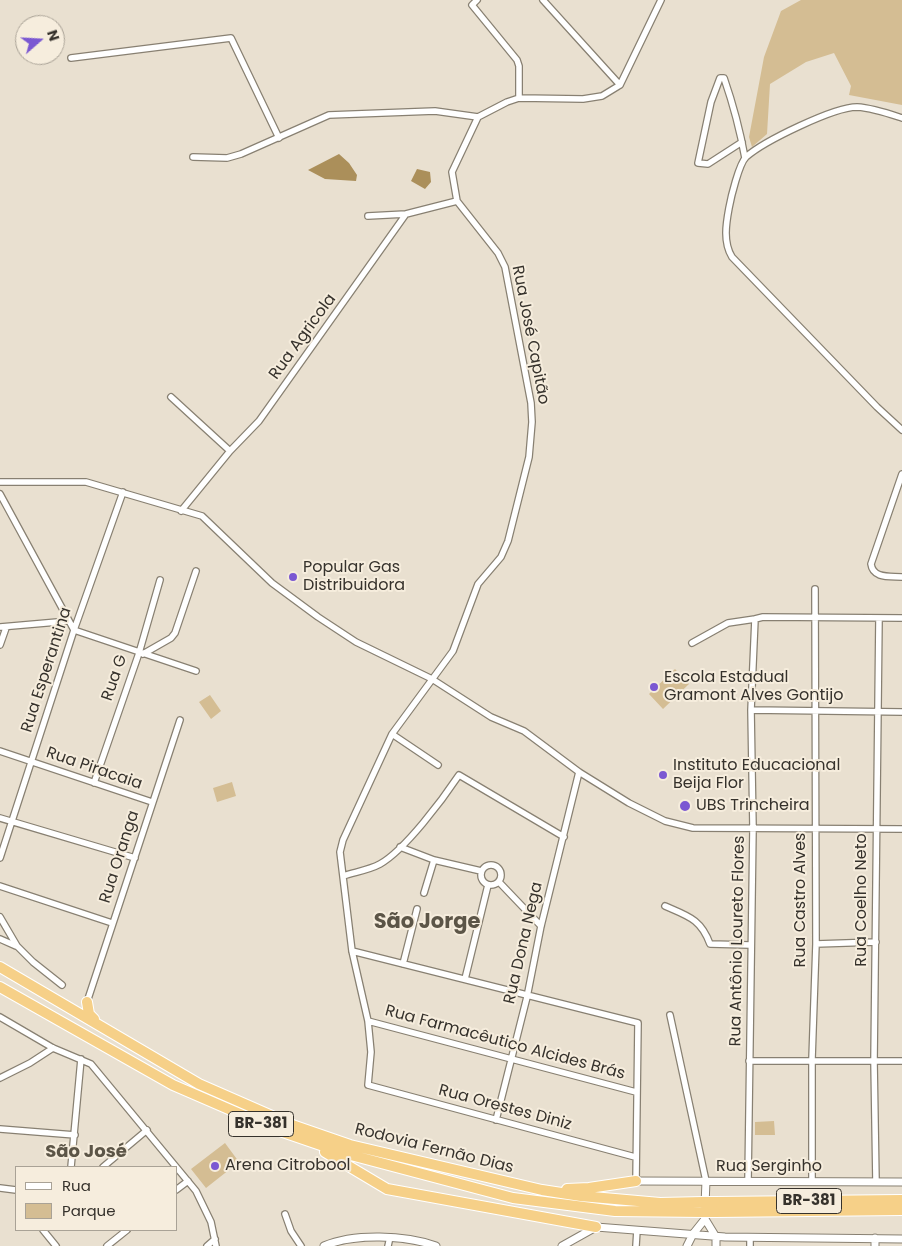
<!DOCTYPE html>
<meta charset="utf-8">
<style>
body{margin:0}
#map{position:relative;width:902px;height:1246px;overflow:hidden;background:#e9e0d0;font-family:Poppins,sans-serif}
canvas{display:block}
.legend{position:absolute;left:15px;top:1166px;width:162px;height:65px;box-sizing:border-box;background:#f6eddd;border:1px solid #a9a296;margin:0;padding:6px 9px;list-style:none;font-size:15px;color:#36322c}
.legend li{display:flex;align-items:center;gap:10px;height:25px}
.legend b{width:25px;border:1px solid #a9a296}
.north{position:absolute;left:15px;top:15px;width:50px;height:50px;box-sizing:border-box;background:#f6eddd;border:1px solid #a9a296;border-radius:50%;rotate:71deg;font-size:14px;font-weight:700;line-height:20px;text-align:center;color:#36322c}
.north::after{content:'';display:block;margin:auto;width:18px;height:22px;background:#7b58d2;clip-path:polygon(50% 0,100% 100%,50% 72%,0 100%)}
</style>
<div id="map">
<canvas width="902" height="1246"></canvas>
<ul class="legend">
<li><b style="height:6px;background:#fff"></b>Rua</li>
<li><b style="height:14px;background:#d4bd93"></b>Parque</li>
</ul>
<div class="north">N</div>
</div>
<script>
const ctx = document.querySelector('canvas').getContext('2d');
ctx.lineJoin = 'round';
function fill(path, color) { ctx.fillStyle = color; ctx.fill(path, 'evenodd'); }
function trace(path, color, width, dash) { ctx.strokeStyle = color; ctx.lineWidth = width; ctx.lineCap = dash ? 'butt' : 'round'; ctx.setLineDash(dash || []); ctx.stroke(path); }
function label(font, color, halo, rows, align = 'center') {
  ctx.font = font + ' Poppins,sans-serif'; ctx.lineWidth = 4; ctx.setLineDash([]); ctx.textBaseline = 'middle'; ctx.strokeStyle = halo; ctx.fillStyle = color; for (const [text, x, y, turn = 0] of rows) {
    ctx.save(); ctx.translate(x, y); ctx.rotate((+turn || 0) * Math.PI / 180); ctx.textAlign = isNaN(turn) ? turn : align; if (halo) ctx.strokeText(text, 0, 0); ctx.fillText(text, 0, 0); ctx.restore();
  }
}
fill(new Path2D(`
 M801,0H902V105L849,95L851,86L834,53L806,62L770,84L767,134L752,147L749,137L764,57L781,11Z
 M675,669L689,684L663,709L649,694Z
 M210,695L221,711L211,719L199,702Z
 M232,782L236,796L217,802L213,788Z
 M774,1121L775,1135H755V1122Z
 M225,1143L239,1162L206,1188L191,1169Z`), '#d4bd93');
fill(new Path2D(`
 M339,154L349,163L357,175L356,181L325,179L308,170Z
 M417,169L430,172L431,182L425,189L411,181Z`), '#ab8f5a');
const minor = new Path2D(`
 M477,0L472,5L517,60L519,66V98
 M543,0L620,85
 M71,58L231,38L279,138
 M902,118C887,113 873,108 857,107C834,107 764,141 746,157C739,164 731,197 729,208C726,224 723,242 732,257L877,407L902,430
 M742,142L708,164L698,163L711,102L720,78H724C733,104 740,130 745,158
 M193,157L227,158L241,154L329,115L435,111L478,117
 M368,216L406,214
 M171,397L230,451
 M902,474L871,564C873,579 890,576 902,577
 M0,482H86L202,516L272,583L318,617L356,642L432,679L491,717L524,731L579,772L629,803L665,821L693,828L902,829
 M0,494L74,630L196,671
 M181,511L230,451L259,421L406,214L457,201
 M755,619L763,617L902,618
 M0,627L69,621
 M692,643L728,623L755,619L751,710L753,828L748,1181
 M0,645L6,628
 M143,654L171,638L175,633L196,571
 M751,710L902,712
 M392,734L438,765
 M0,751L152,802
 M94,783L139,653L160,580
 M0,818L135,858
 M400,847L434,860L481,871
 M0,858L74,630L123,492
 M481 875a10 10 0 1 1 20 0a10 10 0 1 1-20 0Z
 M343,876C355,872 369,870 380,864C405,850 443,799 459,775L564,837
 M499,882L541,926
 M0,886L112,923
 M424,893L434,860
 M665,906C688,916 701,919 710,944L750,945
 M0,917L17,946L33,962L62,985
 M0,939L16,946
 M816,944L876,942
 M352,951L638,1023L636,1181
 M403,964L417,909
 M465,979L488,885
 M87,1002L180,720
 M670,1015L706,1181
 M0,1017L53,1048L91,1064L196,1191L211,1222L216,1246
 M368,1021L636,1092
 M749,1061H902
 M0,1078L30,1063L53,1048
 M496,1120L527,997L541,926L579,772
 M0,1129L75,1135
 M635,1157L368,1085L371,1052L368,1021L352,951L340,852L343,840L392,734L453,651L478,584L501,557L508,541L529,457L532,422L531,403L505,267L498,253L457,201L452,172L478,117L507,102L519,98L583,99L602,96L620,85L661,0
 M71,1167L81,1059
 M103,1167L147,1130
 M812,1180V1059L816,944L815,589
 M876,1182L874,1061L879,618
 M0,1188L16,1190
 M176,1190L188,1181
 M285,1214L291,1231L301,1246
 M43,1230L56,1246
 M750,1238V1246
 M107,1246L127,1230
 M207,1246L215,1239
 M388,1246L390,1237
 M636,1246L637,1230`);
const tertiary = new Path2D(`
 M636,1181L902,1182
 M705,1205L706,1181
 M875,1238V1246
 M324,1246C354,1233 405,1235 436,1246
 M562,1246L596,1227L725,1237L902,1239
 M687,1246L693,1234L705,1219L716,1237V1246`);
const motorway = new Path2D(`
 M0,967L199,1084L295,1126L350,1145L542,1190L581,1196L660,1203L703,1202
 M0,987L173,1085L277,1130L347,1154L513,1198L615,1211L703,1212
 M87,1002L89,1014L94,1019
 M325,1152L387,1189L596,1227
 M567,1189L589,1188L636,1181
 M715,1202L902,1200
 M715,1212L902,1210`);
trace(minor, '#888072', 8);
trace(tertiary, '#888072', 9);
trace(motorway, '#fff', 12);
trace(minor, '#fff', 5.5);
trace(tertiary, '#fff', 7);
trace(motorway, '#f6d088', 10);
const motorwayBridge = new Path2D(`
 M703,1202H715
 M703,1212H715`);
trace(motorwayBridge, '#fff', 12, []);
trace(motorwayBridge, '#f6d088', 10);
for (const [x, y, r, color] of [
 [293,577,5,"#7b58d2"],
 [654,687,5,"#7b58d2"],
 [663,775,5,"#7b58d2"],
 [685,806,6,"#7b58d2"],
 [215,1166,5,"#7b58d2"]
]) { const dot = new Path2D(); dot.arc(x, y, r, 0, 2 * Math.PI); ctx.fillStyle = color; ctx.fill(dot); trace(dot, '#f6eddd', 2); }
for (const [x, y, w] of [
 [261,1124,65],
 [809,1201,65]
]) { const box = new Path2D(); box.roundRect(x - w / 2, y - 12.5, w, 25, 4); ctx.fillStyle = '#f6eddd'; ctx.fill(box); trace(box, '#36322c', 1); }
label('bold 15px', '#36322c', null, [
 ["BR-381",261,1124],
 ["BR-381",809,1201]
]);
label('16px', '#36322c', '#f6eddd', [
 ["Rua José Capitão",530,335,79],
 ["Rua Agricola",303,337,-54],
 ["Rua Esperantina",47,670,-72],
 ["Rua G",115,678,-71],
 ["Rua Piracaia",94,769,19],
 ["Rua Oranga",120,857,-72],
 ["Rua Castro Alves",801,900,-90],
 ["Rua Coelho Neto",862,900,-90],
 ["Rua Antônio Loureto Flores",738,941,-89],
 ["Rua Dona Nega",524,943,-77],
 ["Rua Farmacêutico Alcides Brás",505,1043,15],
 ["Rua Orestes Diniz",505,1108,15],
 ["Rodovia Fernão Dias",434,1149,14],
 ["Rua Serginho",769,1167]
]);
label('16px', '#36322c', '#f6eddd', [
 ["Popular Gas",303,568],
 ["Distribuidora",303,586],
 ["Escola Estadual",664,678],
 ["Gramont Alves Gontijo",664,696],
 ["Instituto Educacional",673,766],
 ["Beija Flor",673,784],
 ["UBS Trincheira",696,806],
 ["Arena Citrobool",225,1166]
], 'left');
label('bold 18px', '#5c5547', '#f6eddd', [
 ["São José",86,1152]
]);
label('bold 21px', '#5c5547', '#f6eddd', [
 ["São Jorge",427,923]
]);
</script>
